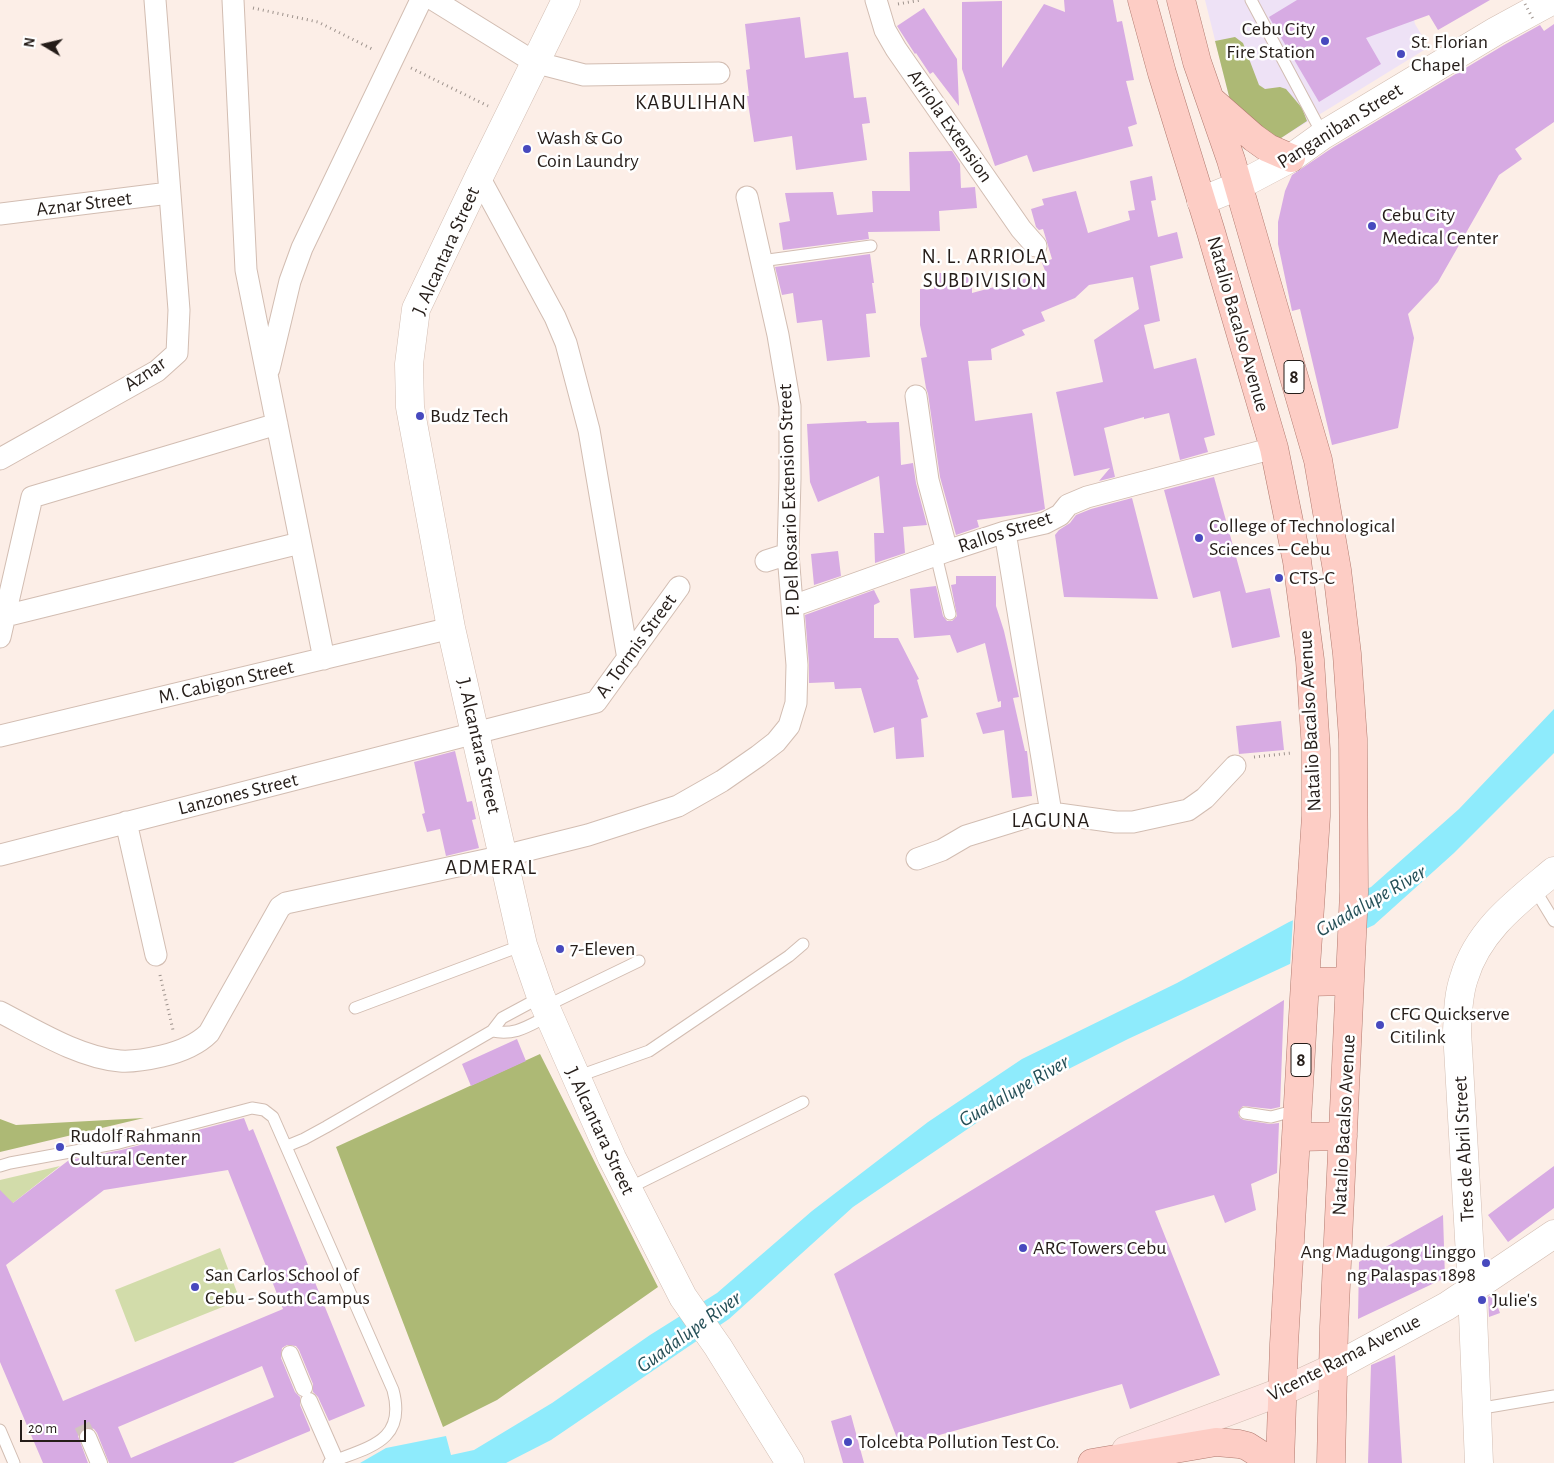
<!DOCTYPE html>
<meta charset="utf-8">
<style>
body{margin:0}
#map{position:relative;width:1554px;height:1463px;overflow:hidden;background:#fceee7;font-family:"Alegreya Sans",sans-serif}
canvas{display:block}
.north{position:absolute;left:20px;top:20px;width:50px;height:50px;-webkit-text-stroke:4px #fff;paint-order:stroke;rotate:279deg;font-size:14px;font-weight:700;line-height:20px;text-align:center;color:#251d19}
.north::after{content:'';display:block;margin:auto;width:18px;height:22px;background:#251d19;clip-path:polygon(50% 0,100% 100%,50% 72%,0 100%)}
.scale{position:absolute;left:20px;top:1420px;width:66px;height:22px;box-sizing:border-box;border:2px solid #251d19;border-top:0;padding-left:6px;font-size:15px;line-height:18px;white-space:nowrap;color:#251d19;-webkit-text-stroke:4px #fff;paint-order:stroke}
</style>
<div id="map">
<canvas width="1554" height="1463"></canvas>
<div class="north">N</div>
<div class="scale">20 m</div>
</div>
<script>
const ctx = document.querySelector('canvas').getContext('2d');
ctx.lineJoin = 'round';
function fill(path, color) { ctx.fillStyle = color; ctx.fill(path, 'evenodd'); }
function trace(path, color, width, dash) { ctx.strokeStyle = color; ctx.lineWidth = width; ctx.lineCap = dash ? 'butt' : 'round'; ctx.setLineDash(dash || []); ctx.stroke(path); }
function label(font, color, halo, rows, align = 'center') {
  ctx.font = font + ' "Alegreya Sans",sans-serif'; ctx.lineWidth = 5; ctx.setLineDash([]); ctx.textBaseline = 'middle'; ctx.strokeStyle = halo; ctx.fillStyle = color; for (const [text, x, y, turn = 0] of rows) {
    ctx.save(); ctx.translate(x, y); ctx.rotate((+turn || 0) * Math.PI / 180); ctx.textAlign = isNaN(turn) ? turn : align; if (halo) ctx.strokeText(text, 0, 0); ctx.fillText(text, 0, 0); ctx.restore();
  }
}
fill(new Path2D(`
 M1205,0H1409L1415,24L1429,47L1278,140L1234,116Z`), '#eee2f6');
fill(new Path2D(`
 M60,1166L13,1203H0V1180Z
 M220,1248L240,1300L135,1342L115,1290Z`), '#d2dcaa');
fill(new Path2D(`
 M1235,37L1243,43L1259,85L1265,89L1280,87L1286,89L1302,108L1307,121L1278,140L1234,116L1215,41Z
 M540,1054L658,1287L497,1400L443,1427L336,1147Z
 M144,1118L0,1152V1119L16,1125Z`), '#adb975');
fill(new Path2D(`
 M1554,709V753L1454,853L1374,925L1128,1039L1019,1094L853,1207L729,1319L551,1440L506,1463H360L386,1448L446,1436L451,1455L474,1450L552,1403L650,1335L717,1293L812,1211L928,1122L1022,1059L1177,983L1289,922L1371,887L1459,809Z`), '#8eebfc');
fill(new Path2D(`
 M1364,888L1362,933L1290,967L1293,919Z`), '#fceee7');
fill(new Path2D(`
 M1064,0H1113L1117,22L1122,21L1134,80L1126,81L1137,124L1128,127L1133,146L1033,172L1027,155L995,166L962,69V2L1002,1V68L1044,4L1065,12Z
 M1297,0H1490L1438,30L1429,15L1366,38L1381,64L1319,102L1269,17Z
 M924,8L957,59L959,106L933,72L930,74L916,53L915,54L897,26Z
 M800,17L805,58L848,52L854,98L866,97L870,123L862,124L867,160L796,170L792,136L754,142L747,96H749L746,70L750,69L745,24Z
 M1554,24V122L1515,149L1522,159L1499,175L1438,282L1408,314L1414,338L1398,428L1332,445L1300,309L1292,311L1278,244V222L1285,191L1292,175L1332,148L1504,45L1540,25L1544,31Z
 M952,151L960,164L961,188L975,187L977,208L939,211L940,231L868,232L869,239L783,250L779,223L790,221L785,193L833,192L837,215L873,212L872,191H910L909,152Z
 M1152,176L1156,200L1151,201L1158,237L1177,232L1183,258L1150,266L1160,321L1144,325L1154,369L1196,358L1215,435L1204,438L1208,452L1180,460L1169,413L1144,419V417L1104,428L1115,477L1099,481L1110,468L1074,476L1056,392L1103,382L1094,340L1139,309L1133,277L1089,285L1075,298L1041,312L1045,321L1022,330L1025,335L991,349L992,360L968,361L975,421L1032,413L1045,509L1036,512L977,520L979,527L956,535L940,477L928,394L926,388L921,358L927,357L920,325V289H934L935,273H972V293L1046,273L1042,263L1052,259L1043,229L1039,230L1036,227L1031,209L1044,205L1042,199L1076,191L1088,233L1130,220L1128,211L1135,210L1130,181Z
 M870,254L874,283H872L876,313L866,314L870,357L827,361L822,320L797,323L793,293L782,295L775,267Z
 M866,421L867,423L899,422L901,465L913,463L916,483L927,525L903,527L905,553L875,563L874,533H884L879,476L818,502L810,482L807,424Z
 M1214,477L1246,593L1270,588L1280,637L1232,648L1220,591L1193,598L1164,490Z
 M1132,498L1158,599L1064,597L1055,535L1059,530L1070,523L1076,515L1091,509Z
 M838,551L841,576L814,585L811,554Z
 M956,576H996V606L1004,631L1019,697L1013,698L1025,751H1027L1032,796L1012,798L1004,730L983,734L976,713L1001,707V701L998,702L985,643L957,653L950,635L914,638L910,589L936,586L943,616L947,621H952L957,616L951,585L956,584Z
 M874,590L880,602L874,605V638H898L919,679L917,680L928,717L921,719L924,757L896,759L894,727L874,733L861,688L835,689L834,682L809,683V664L805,615Z
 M1281,721L1284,750L1239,754L1236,726Z
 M455,751L467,802L472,801L476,819L472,820L479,848L446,856L440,829L427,832L422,814L425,813L414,762Z
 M1284,1000L1280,1107L1271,1109L1243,1106L1238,1112L1240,1118L1244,1120L1270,1124L1279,1123L1277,1173L1251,1184L1256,1210L1225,1223L1214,1195L1155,1211L1220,1375L1130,1409L1122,1384L900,1446L834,1274Z
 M517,1039L526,1061L471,1086L462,1064Z
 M244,1118L249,1131L253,1129L365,1406L329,1421L318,1397L313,1392V1384L299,1350L296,1346L287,1345L282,1348L281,1358L295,1392L300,1397V1405L310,1429V1431L233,1463H109L97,1433L94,1429L89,1427L80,1431L78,1436L88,1463H43L0,1362V1190L13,1203L69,1160L121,1150ZM228,1170L283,1309L63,1401L6,1265L104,1190ZM262,1366L274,1397L131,1458L118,1427Z
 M1554,1166V1208L1508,1242L1488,1215Z
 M1443,1215L1445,1278L1358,1319L1359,1262Z
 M1493,1294L1500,1313L1489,1317L1488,1297Z
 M1395,1355L1402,1463H1368L1371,1365Z
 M851,1415L864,1463H843L831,1421Z`), '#d7abe3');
trace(new Path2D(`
 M82,1425L88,1437`), '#d1c4be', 16, [16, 8]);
const service = new Path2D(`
 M1251,0L1323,135
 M761,261L871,246
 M936,555L950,614
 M1534,888L1554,921
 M544,1007L639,961
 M355,1008L523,945
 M492,1031C515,1036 528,1026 548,1016
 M576,1077L649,1051L789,956L803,944
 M1245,1113L1271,1117L1297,1110
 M287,1146L304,1139L326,1127L492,1031L502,1018L541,997
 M0,1166L10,1163L119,1143L252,1108L264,1110L273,1117L393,1390C407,1442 368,1447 329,1463
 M627,1189L803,1102
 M1477,1409L1554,1396
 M0,1430L14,1463`);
const pedestrian = new Path2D(`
 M290,1354L304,1388
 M309,1401L335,1460
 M88,1437L99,1463`);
const minor = new Path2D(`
 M233,0L246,270L324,659
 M434,0L534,62L584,75L719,73
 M876,0L885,30L896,49L1021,229L1036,246
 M479,177L555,317L566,343L589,430L628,659
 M0,214L169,193
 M269,369L290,281L302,248L421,0
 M916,396L928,480L947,551
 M0,459L157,371L177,353L179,310L155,0
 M1005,532L1051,813
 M766,561L788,554
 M793,606L947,551L1005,532L1045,523L1060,515L1068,505L1087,497L1274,448
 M5,616L300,543
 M0,637L32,497L277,424
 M0,736L451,628
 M126,822L156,955
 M0,855L596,702L679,587
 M917,859L942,850L966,836L1034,815L1051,813L1116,822H1133L1188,810L1205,798L1235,766
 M0,1012C35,1030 80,1058 120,1061C133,1062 149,1059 162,1056C179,1052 197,1045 209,1033L280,907L286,903L504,856L588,835L678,806L722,781L758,756L776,742L789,726L796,703L797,665L788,554L790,479V406L778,335L747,197`);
const tertiary = new Path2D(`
 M566,0L479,177L416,309L409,364L410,407L451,628L523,945L541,997L612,1158L683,1297L718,1347L790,1463
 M1201,201L1238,186L1291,158L1323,135L1496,31L1553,0
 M1333,1368L1447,1306L1554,1234
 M1479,1463L1472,1290L1457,1031C1458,1013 1458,995 1464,978C1478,930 1518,901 1554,871`);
const secondary = new Path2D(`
 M1126,1450L1283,1391L1333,1368`);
const primary = new Path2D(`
 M1142,0L1162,73L1211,232L1274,448L1297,561L1310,660L1316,750V816L1305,982L1284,1344L1280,1463
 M1181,0L1197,62L1231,160L1318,460L1337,570L1347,654L1353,739L1354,892L1334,1327L1331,1463
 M1213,102L1254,138L1268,148L1291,158
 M1305,982L1350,981
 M1296,1137L1343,1136
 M1092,1463L1216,1442L1239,1444L1247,1446L1258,1453L1267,1463`);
trace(service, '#d2bdb2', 13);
trace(pedestrian, '#d2bdb2', 18);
trace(minor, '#d2bdb2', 23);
trace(tertiary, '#d2bdb2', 29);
trace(secondary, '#d2bdb2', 29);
trace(primary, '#b17a6f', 29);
trace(new Path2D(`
 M898,4L921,0
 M253,8L318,22L374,50
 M411,68L488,106
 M1254,757L1292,753
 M160,975L173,1030`), '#9e938d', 3, [1, 4]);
trace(service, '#fff', 11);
trace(pedestrian, '#fff', 16);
trace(minor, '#fff', 21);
trace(tertiary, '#fff', 28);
trace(secondary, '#fee6e2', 28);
trace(primary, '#fdcdc5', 28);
trace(new Path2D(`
 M1525,4L1533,19`), '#9e938d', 3, [1, 4]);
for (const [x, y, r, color] of [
 [1325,41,5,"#4749be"],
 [1401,54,5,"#4749be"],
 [527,149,5,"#4749be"],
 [1372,226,5,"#4749be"],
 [420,416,5,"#4749be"],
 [1199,538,5,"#4749be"],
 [1279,578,5,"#4749be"],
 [560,949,5,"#4749be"],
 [1380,1025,5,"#4749be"],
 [60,1147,5,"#4749be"],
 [1023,1248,5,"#4749be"],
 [1486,1263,5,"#4749be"],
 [195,1287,5,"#4749be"],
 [1482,1300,5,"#4749be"],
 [848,1442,5,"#4749be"]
]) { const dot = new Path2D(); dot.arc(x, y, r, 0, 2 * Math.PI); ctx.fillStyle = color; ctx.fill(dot); trace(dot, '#fff', 2); }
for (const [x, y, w] of [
 [1294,377,20],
 [1301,1060,20]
]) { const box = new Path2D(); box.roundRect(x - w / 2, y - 16.5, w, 33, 4); ctx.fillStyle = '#fff'; ctx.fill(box); trace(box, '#251d19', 1); }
label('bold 19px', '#251d19', null, [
 ["8",1294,377],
 ["8",1301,1060]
]);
label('20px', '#251d19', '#fff', [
 ["Cebu City",1315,29,"right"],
 ["Fire Station",1315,52,"right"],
 ["St. Florian",1411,42],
 ["Chapel",1411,65],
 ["Wash & Go",537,138],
 ["Coin Laundry",537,161],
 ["Cebu City",1382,215],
 ["Medical Center",1382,238],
 ["Budz Tech",430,416],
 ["College of Technological",1209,526],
 ["Sciences – Cebu",1209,549],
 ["CTS-C",1289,578],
 ["7-Eleven",570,949],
 ["CFG Quickserve",1390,1014],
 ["Citilink",1390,1037],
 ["Rudolf Rahmann",70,1136],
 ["Cultural Center",70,1159],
 ["ARC Towers Cebu",1033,1248],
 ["Ang Madugong Linggo",1476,1252,"right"],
 ["ng Palaspas 1898",1476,1275,"right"],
 ["San Carlos School of",205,1275],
 ["Cebu - South Campus",205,1298],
 ["Julie's",1492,1300],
 ["Tolcebta Pollution Test Co.",858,1442]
], 'left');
label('20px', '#251d19', '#fff', [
 ["Arriola Extension",950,126,55],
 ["Panganiban Street",1340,126,-32],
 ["Aznar Street",84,204,-7],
 ["J. Alcantara Street",446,251,-66],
 ["Natalio Bacalso Avenue",1238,324,74],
 ["Aznar",145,374,-34],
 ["P. Del Rosario Extension Street",789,500,-92],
 ["Rallos Street",1005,532,-18],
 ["A. Tormis Street",636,646,-54],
 ["M. Cabigon Street",226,682,-13],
 ["Natalio Bacalso Avenue",1310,721,-93],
 ["J. Alcantara Street",479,746,77],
 ["Lanzones Street",238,794,-14],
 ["Natalio Bacalso Avenue",1344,1125,-87],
 ["J. Alcantara Street",600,1131,65],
 ["Tres de Abril Street",1464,1149,-93],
 ["Vicente Rama Avenue",1344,1358,-27]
]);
ctx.letterSpacing = '1px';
label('21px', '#251d19', '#fff', [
 ["KABULIHAN",691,103],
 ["N. L. ARRIOLA",985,257],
 ["SUBDIVISION",985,281],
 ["LAGUNA",1051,821],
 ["ADMERAL",491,868]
]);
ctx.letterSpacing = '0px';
label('italic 21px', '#254f57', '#fff', [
 ["Guadalupe River",1371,901,-30],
 ["Guadalupe River",1014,1091,-30],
 ["Guadalupe River",689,1332,-36]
]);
</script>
